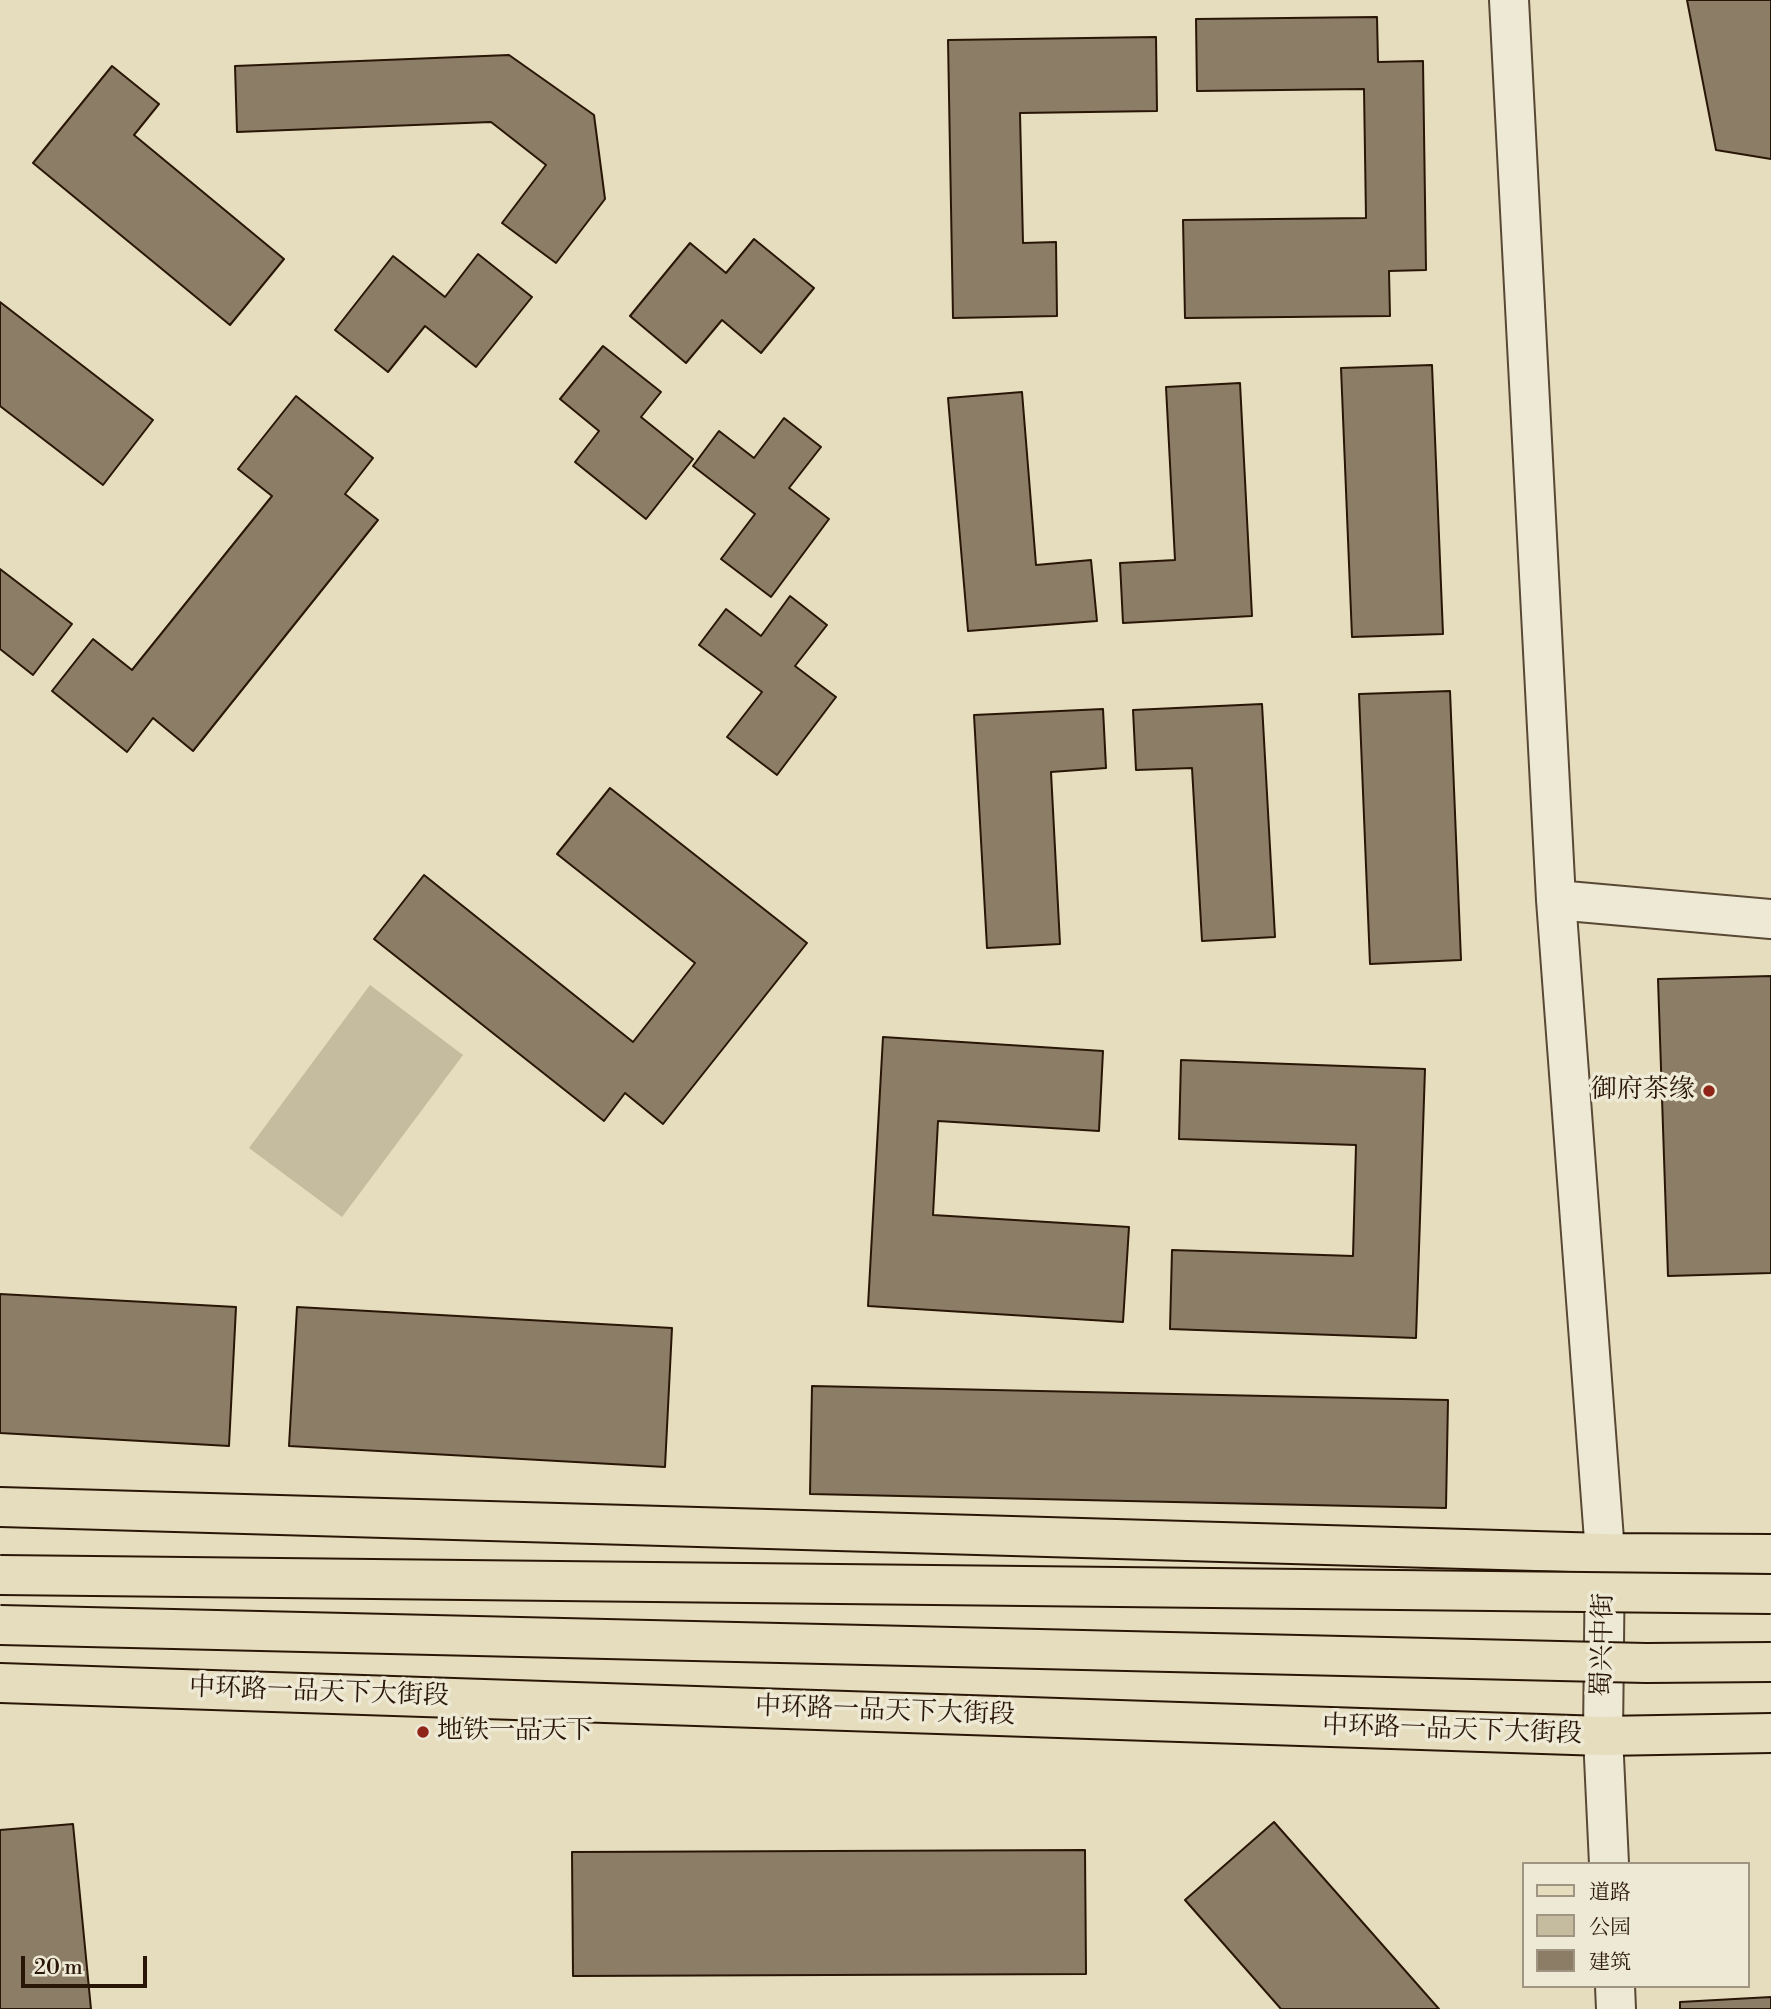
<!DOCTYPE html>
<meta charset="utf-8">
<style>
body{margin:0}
#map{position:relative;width:1771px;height:2009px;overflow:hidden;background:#e5ddbe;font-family:"Libre Bodoni","Noto Serif SC",serif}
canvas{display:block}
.legend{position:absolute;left:1522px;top:1862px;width:228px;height:126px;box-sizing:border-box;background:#eee9d5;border:2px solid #9f9582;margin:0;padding:9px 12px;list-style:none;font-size:21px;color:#291606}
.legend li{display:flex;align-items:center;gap:14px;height:35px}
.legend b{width:35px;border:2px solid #9f9582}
.scale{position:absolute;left:21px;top:1956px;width:126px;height:32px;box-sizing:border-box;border:4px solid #291606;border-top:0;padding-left:9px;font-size:21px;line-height:24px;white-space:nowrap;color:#291606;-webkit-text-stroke:5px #eee9d5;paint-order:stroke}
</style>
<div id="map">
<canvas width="1771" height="2009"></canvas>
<ul class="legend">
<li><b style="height:9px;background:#e5ddbe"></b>道路</li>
<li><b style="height:19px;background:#c5bb9f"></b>公园</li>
<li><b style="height:19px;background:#8b7d66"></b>建筑</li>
</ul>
<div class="scale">20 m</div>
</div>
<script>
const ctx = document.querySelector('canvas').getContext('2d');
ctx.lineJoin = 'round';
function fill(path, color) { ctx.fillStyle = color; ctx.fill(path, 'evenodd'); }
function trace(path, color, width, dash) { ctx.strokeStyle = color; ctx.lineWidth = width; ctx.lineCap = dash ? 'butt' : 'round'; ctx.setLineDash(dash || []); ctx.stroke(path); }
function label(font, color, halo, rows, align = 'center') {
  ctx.font = font + ' "Libre Bodoni","Noto Serif SC",serif'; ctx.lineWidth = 7; ctx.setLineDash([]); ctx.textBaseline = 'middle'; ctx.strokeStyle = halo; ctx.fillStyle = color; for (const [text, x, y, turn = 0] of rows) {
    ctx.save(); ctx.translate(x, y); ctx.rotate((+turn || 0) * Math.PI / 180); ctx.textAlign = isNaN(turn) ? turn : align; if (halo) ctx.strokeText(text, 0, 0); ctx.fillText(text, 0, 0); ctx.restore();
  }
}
fill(new Path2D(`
 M370,985L463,1055L342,1217L249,1148Z`), '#c5bb9f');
const building = new Path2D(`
 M1687,0H1771V159L1716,150Z
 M1377,17L1378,62L1423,61L1426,270L1389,271L1390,316L1185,318L1183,220L1366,218L1364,89L1197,91L1196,19Z
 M1156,37L1157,111L1020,113L1023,243L1056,242L1057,316L953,318L948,40Z
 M509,55L594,115L605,199L556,263L502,223L546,165L491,122L237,132L235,66Z
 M112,66L159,104L134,135L284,259L230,325L33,163Z
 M754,239L814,288L761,353L722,320L686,363L630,316L690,243L726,273Z
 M478,254L532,297L476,367L425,326L388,372L335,330L393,256L445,297Z
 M0,302L153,420L103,485L0,406Z
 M603,346L661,392L641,417L693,459L646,519L575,462L599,431L560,399Z
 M1432,365L1443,634L1352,637L1341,368Z
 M1240,383L1252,616L1123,623L1120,563L1175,560L1166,387Z
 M1022,392L1036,565L1091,560L1097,621L968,631L948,398Z
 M296,396L373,458L345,494L378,520L193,751L153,718L127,752L52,691L93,639L132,670L272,496L238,469Z
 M784,418L821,447L789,488L829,519L771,597L721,559L755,514L693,466L719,431L754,458Z
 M0,569L72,624L33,675L0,649Z
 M790,596L827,625L795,666L836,697L777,775L727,737L762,692L699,645L726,609L761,636Z
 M1450,691L1461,960L1370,964L1359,694Z
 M1262,704L1275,937L1202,941L1192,768L1136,770L1133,710Z
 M1103,709L1106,768L1051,772L1060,944L987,948L974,715Z
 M610,788L807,943L663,1124L625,1093L604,1121L374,939L424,875L633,1042L695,963L557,854Z
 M1771,976V1273L1668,1276L1658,979Z
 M883,1037L1103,1051L1099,1131L938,1121L933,1215L1129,1227L1123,1322L868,1306Z
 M1181,1060L1425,1069L1416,1338L1170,1329L1172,1250L1353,1256L1356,1145L1179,1139Z
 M0,1294L236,1307L229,1446L0,1433Z
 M297,1307L672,1328L665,1467L289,1446Z
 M812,1386L1448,1400L1446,1508L810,1494Z
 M1274,1822L1439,2009H1281L1185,1900Z
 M73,1824L91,2009H0V1830Z
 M1085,1850L1086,1974L573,1976L572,1852Z
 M1771,1997V2009H1680V2002Z`);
fill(building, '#8b7d66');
trace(building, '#291606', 2);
const minor = new Path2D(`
 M1509,0L1556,900L1605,1553L1603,1736L1609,1864
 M1556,900L1771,919
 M1615,1986L1616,2009`);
const major = new Path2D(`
 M0,1507L1605,1553L1771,1554
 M0,1683L1603,1736L1771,1733`);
trace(minor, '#584834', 42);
trace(major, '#291606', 42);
trace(minor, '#eee9d5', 38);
trace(major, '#e5ddbe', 38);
const majorBridge = new Path2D(`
 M0,1575L1771,1594
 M0,1625L1646,1663L1771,1662`);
trace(majorBridge, '#291606', 42, []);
trace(majorBridge, '#e5ddbe', 38);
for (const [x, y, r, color] of [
 [1709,1091,7,"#8f2418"],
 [423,1732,7,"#8f2418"]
]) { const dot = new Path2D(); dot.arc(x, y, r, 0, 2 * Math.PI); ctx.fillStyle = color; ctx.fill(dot); trace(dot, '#eee9d5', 2.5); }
label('26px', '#291606', '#eee9d5', [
 ["御府茶缘",1695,1091],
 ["地铁一品天下",437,1732,"left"]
], 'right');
label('26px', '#291606', '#eee9d5', [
 ["蜀兴中街",1604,1645,-89],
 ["中环路一品天下大街段",319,1693,2],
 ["中环路一品天下大街段",885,1712,2],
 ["中环路一品天下大街段",1452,1731,2]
]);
</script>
